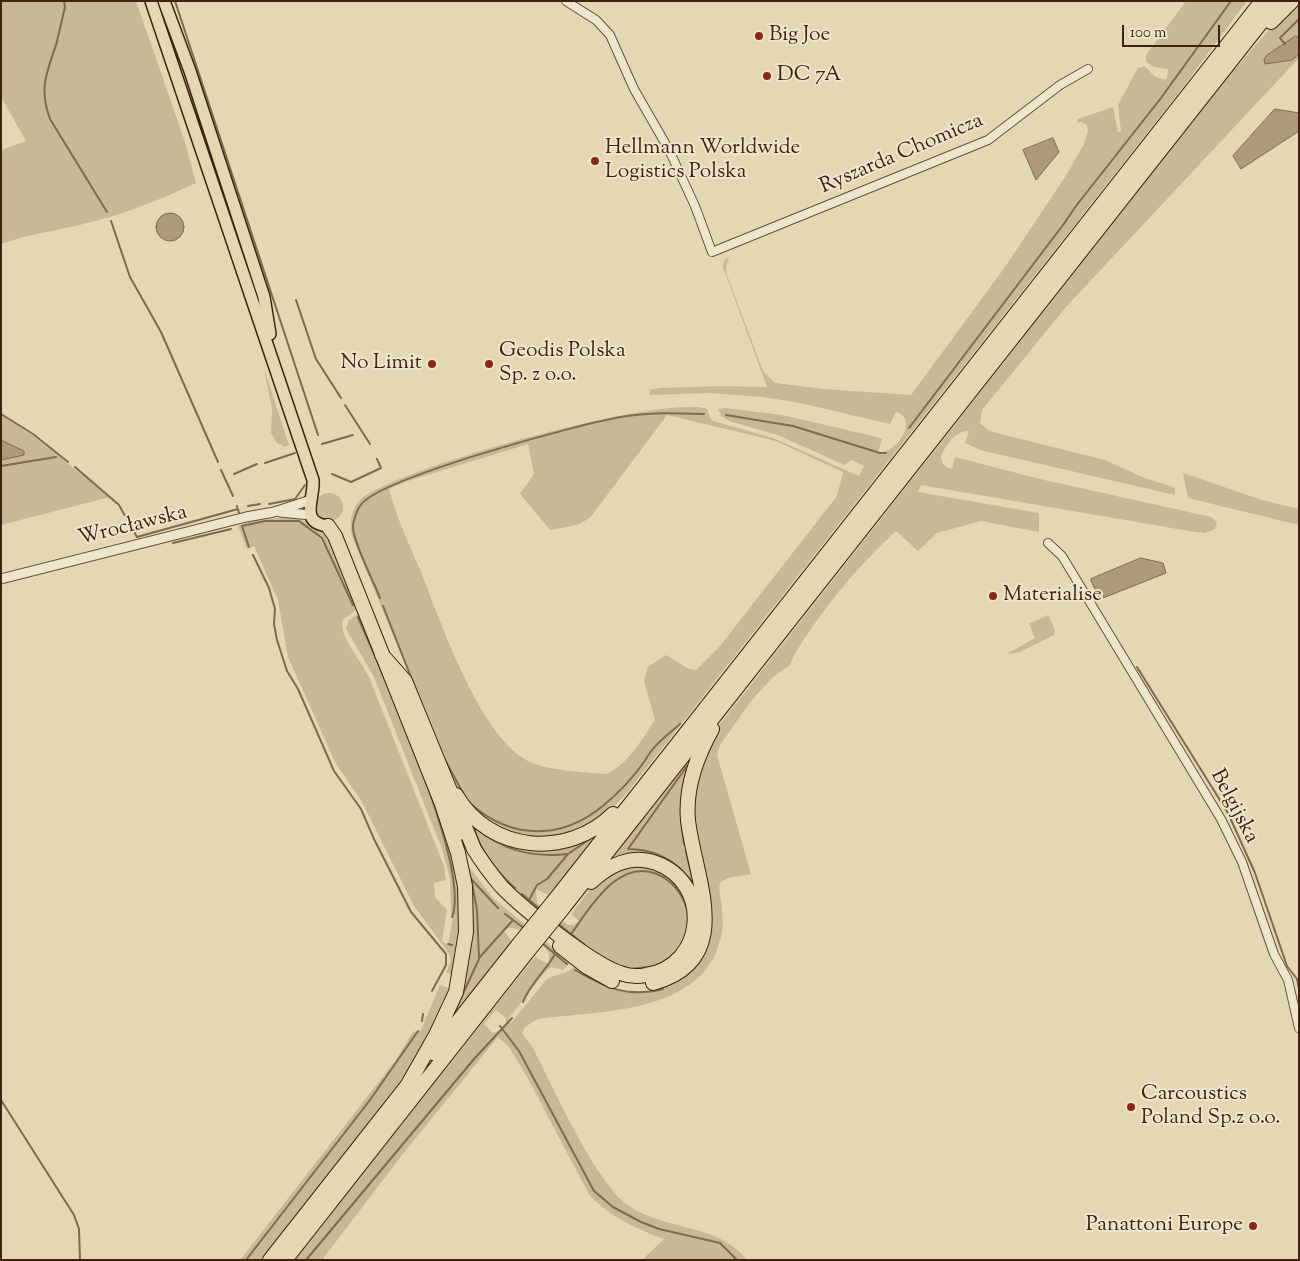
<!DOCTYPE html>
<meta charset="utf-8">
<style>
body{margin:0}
#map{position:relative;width:1300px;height:1261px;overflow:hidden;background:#e4d8b2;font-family:"Sorts Mill Goudy",serif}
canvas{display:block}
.frame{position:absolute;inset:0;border:2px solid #3f2310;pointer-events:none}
.scale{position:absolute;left:1122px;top:25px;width:98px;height:22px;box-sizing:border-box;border:2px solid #3f2310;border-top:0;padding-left:6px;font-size:15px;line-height:18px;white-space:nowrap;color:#3f2310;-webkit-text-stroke:4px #ede6cd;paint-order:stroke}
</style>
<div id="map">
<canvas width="1300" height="1261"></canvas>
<div class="frame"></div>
<div class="scale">100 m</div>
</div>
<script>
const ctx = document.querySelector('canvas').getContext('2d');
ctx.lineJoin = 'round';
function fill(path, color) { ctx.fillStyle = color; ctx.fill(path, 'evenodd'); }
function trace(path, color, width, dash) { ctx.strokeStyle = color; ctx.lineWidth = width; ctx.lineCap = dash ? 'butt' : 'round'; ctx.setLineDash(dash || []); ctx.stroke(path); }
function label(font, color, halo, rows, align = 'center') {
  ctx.font = font + ' "Sorts Mill Goudy",serif'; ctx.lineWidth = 4; ctx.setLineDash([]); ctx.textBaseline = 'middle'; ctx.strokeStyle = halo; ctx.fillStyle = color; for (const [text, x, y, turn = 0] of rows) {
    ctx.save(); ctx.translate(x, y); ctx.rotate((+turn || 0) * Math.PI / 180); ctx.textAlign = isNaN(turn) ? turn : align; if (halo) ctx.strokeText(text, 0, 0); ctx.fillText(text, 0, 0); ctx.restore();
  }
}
fill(new Path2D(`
 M1,1H136L184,139L196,183C164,198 130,212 95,221C64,230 32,233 1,244V150L26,141L1,97Z
 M1186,1H1247L1177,95L626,794L605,816L563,837H521L488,823L457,790L352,536C349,526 351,509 359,501C390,469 667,393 707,409L710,418L713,421L773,438L859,476L864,466L852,460L844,465L778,435L732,422L721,416L718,409L725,408L782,415L873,436L882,439L878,452C896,455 920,419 896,412L890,424L800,403L763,397L711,393L650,395V390L659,388L719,386L767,387L723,267L724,261L729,257L726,267L727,275L763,371L775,383L824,389L911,395L1005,267L1067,174L1084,144L1088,131L1087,125L1081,122L1076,123L1078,119L1113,107L1118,132H1121L1118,105L1138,68L1145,66L1154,76L1165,80L1167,78L1168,69L1154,67L1146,62V55ZM667,415L776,441L843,472L837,496L720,646L696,670L689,669L666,655L648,667L644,681L655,720C642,739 629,763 607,774C585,772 545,771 526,760C477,731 440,619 419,567C408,542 396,516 389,489L408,481L528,444L534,474L520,494L550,530L577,525L590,518Z
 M1299,1V58L1066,307L982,410L980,423L989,431L1105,460L1142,477L1173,487L1175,489V495L980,450L965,443L969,431C956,430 946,445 941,456C941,463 945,468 952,469L955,457L1040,479L1211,517L1217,522L1215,529L1205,533L1189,531L921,485L918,492L1039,513V532L981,521L937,533L918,551L896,531C856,568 821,610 793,657L790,665L773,677L751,701L720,745L717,755L751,874L728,878L720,883C718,892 722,901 722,910C723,920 723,931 720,940C703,1014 598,1011 538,1019L525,1027L522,1033L533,1048C553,1087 596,1184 629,1206C666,1231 718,1223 747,1260H642L664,1239C636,1229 611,1217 590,1196L527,1077L509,1047L498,1037L402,1155L322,1260H294L529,964L536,957L548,964C549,960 550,956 548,952C544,943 517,925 508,928L504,931L512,941L508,948L446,1027L458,997L465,862L494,899L571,962L563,970L551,967L545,972L508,1019L511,1023L546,980C557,972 563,977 575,966C588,973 600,981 613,987C636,997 665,990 684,975C691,969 696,960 701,954L694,830V789L716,729L1228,77L1268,31ZM496,1010L506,1018V1024L499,1031L493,1033L484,1024Z
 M264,368L289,445L285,447L277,443L271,433L272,409Z
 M1,415L32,435L110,497L1,525Z
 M1183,473L1262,500L1299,509V525L1188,498Z
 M315 507a14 14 0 1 1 28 0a14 14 0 1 1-28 0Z
 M289,517C304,518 314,527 327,535L357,605L358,609L343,619C337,635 362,661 369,677L444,866L446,880L434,883L435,897L447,910L442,941L448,945L453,916L451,915L450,879L442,849L374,677L346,629L349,620L358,614L362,617C382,674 408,730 430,787C469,888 481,958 420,1055L262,1260H240L395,1061L413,1032L421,1030L440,985L451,989L455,975L446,972L451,961L450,955L414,906L362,802L335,762L288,657L278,600L254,546L247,549L238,526L249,521Z
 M339,533L459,828C481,876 511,901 551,932C573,949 596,974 624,980C704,996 730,876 653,858C635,853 625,859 609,861L693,756C686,781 682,804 685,830C691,881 729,954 657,979C632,988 607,977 586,962C538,926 488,890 460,835Z
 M1048,615L1055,630L1054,635L1020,652L1007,654L1035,638L1029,624Z
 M461,810L507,842L601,830L548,895L536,889L537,903L568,925H574L579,921L571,914L596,882L628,865L659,869L683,890L691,923L676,956L643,972L611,966L523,900L488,863Z`), '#c8b996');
const water = new Path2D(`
 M1296,36L1299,38V54L1292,60L1265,64L1264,60L1266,56Z
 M1275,109L1299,113V131L1241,169L1233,156Z
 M1053,138L1059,152L1036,180L1023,150Z
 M156 227a14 14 0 1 1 28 0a14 14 0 1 1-28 0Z
 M1,440L24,451V455L1,460Z
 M1141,558L1163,563L1166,573L1103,598L1099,597L1091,581V579Z`);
fill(water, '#ac9a7b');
trace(water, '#806a50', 1);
trace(new Path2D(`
 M64,1L65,7C62,20 59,33 56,45C46,74 39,90 50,119L107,212
 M175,1L318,435
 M1285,44L1280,38L1299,19
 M111,221L130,277L161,332L218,462
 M296,300L316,359L341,398
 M345,405L370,444
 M1,414L33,434L68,462
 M726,415L793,426L880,453H886
 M909,428L1063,225L1076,206L1161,98L1231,1
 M322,444L353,435
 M265,463L295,453
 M1,466L56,457
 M75,467L119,505L137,537L238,509
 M221,470L233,496
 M234,474L257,464
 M332,474L351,482L381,468L377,459
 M269,504L295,499L305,485
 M237,506L239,513
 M248,506L260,504
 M173,543L231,529
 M249,547L242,526L265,521H299L322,538L353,605
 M253,555L269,588L275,609L274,624L277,640L287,671L298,689L334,771L361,809L374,839L411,912L446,954V965L432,991
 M380,598C374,582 353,542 353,527C353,522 357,510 360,506C375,479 583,423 621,417C649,412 676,413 704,414
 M383,606L420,700
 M358,617C381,672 472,867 452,917
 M1137,667L1228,813L1255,873L1287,966L1297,979L1299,989
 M444,758L463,793
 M685,779L687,766L628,849C650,849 671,857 685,874C689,877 693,883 694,884
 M472,805C513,840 562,840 604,805C617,794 631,780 641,766C645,761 648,755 652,750C660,740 671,732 680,724
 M681,821L684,844
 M474,827C502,850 532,858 568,854
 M474,827C480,851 497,872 515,888
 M686,851L692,877
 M471,878L477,910L479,958L513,920
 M472,880L498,908
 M522,894L540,909
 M529,900L537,885L547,879L568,854L594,836
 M505,914L525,929
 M557,923L571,934
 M542,943L567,964
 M448,944L452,945
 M584,944L571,934C590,908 618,858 657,874C673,881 682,893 687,909
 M632,969L647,967
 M575,970C606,988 627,998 663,989
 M523,1002C531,982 545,972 555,954
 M456,1009L479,959
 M422,1021L423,1014
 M500,1026L519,1051L594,1191L613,1207L641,1222L659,1229L720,1243L737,1260
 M1,1100L74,1215L79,1229L80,1260
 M246,1260L370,1100L418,1031
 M306,1260L474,1059L512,1018`), '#806a50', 2);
const minor = new Path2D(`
 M566,1L596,20L610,35L634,89L669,150L695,206L712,252L988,140L1060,85L1088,69
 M1048,543L1062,556L1221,819L1242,862L1274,954L1288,980L1299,1028`);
const tertiary = new Path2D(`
 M280,512L311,515
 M1,579L246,517L274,512L311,500`);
const primary = new Path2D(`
 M151,1L313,480C315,498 298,523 328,526
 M164,1L190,71L264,297L270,334`);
const motorway = new Path2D(`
 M1271,22L1292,1
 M328,526L335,536L442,804L458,853L465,886L466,932L456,992L436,1035L406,1088
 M382,655L405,681L474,849C482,862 491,874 501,886C522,908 592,964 620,973C628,976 637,977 646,975C706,966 712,883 656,863C632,854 609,865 591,882
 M456,795C490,853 567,859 613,814
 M442,804L457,834
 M554,901L1262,1
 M563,908L1278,1
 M560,946L587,967L612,981
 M653,983C738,960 694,877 688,820C685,788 697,756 712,729
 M433,1053L519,944
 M270,1260L410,1082
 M285,1260L528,951`);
trace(minor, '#685038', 10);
trace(tertiary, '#685038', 11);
trace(primary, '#3f2310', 14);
trace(motorway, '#3f2310', 16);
trace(minor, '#ede6cd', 8);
trace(tertiary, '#ede6cd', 9);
trace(primary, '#e4d8b2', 11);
trace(motorway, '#e4d8b2', 14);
const motorwayBridge = new Path2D(`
 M519,944L554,901
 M528,951L563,908`);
trace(motorwayBridge, '#3f2310', 16, []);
trace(motorwayBridge, '#e4d8b2', 14);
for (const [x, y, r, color] of [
 [759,36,5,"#8f2418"],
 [767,76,5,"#8f2418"],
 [595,161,5,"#8f2418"],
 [432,364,5,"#8f2418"],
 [489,364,5,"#8f2418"],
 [993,596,5,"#8f2418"],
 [1131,1107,5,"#8f2418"],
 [1253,1226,5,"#8f2418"]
]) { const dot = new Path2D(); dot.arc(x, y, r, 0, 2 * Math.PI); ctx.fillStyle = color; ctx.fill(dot); trace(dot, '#ede6cd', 2); }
label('21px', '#3f2310', '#ede6cd', [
 ["Big Joe",769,36],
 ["DC 7A",777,76],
 ["Hellmann Worldwide",605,149],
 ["Logistics Polska",605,173],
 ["Geodis Polska",499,352],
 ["Sp. z o.o.",499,376],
 ["No Limit",422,364,"right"],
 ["Materialise",1003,596],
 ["Carcoustics",1141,1095],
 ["Poland Sp.z o.o.",1141,1119],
 ["Panattoni Europe",1243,1226,"right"]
], 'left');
label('21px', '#3f2310', '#ede6cd', [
 ["Ryszarda Chomicza",902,155,-23],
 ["Wrocławska",133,527,-14],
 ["Belgijska",1233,807,62]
]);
</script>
